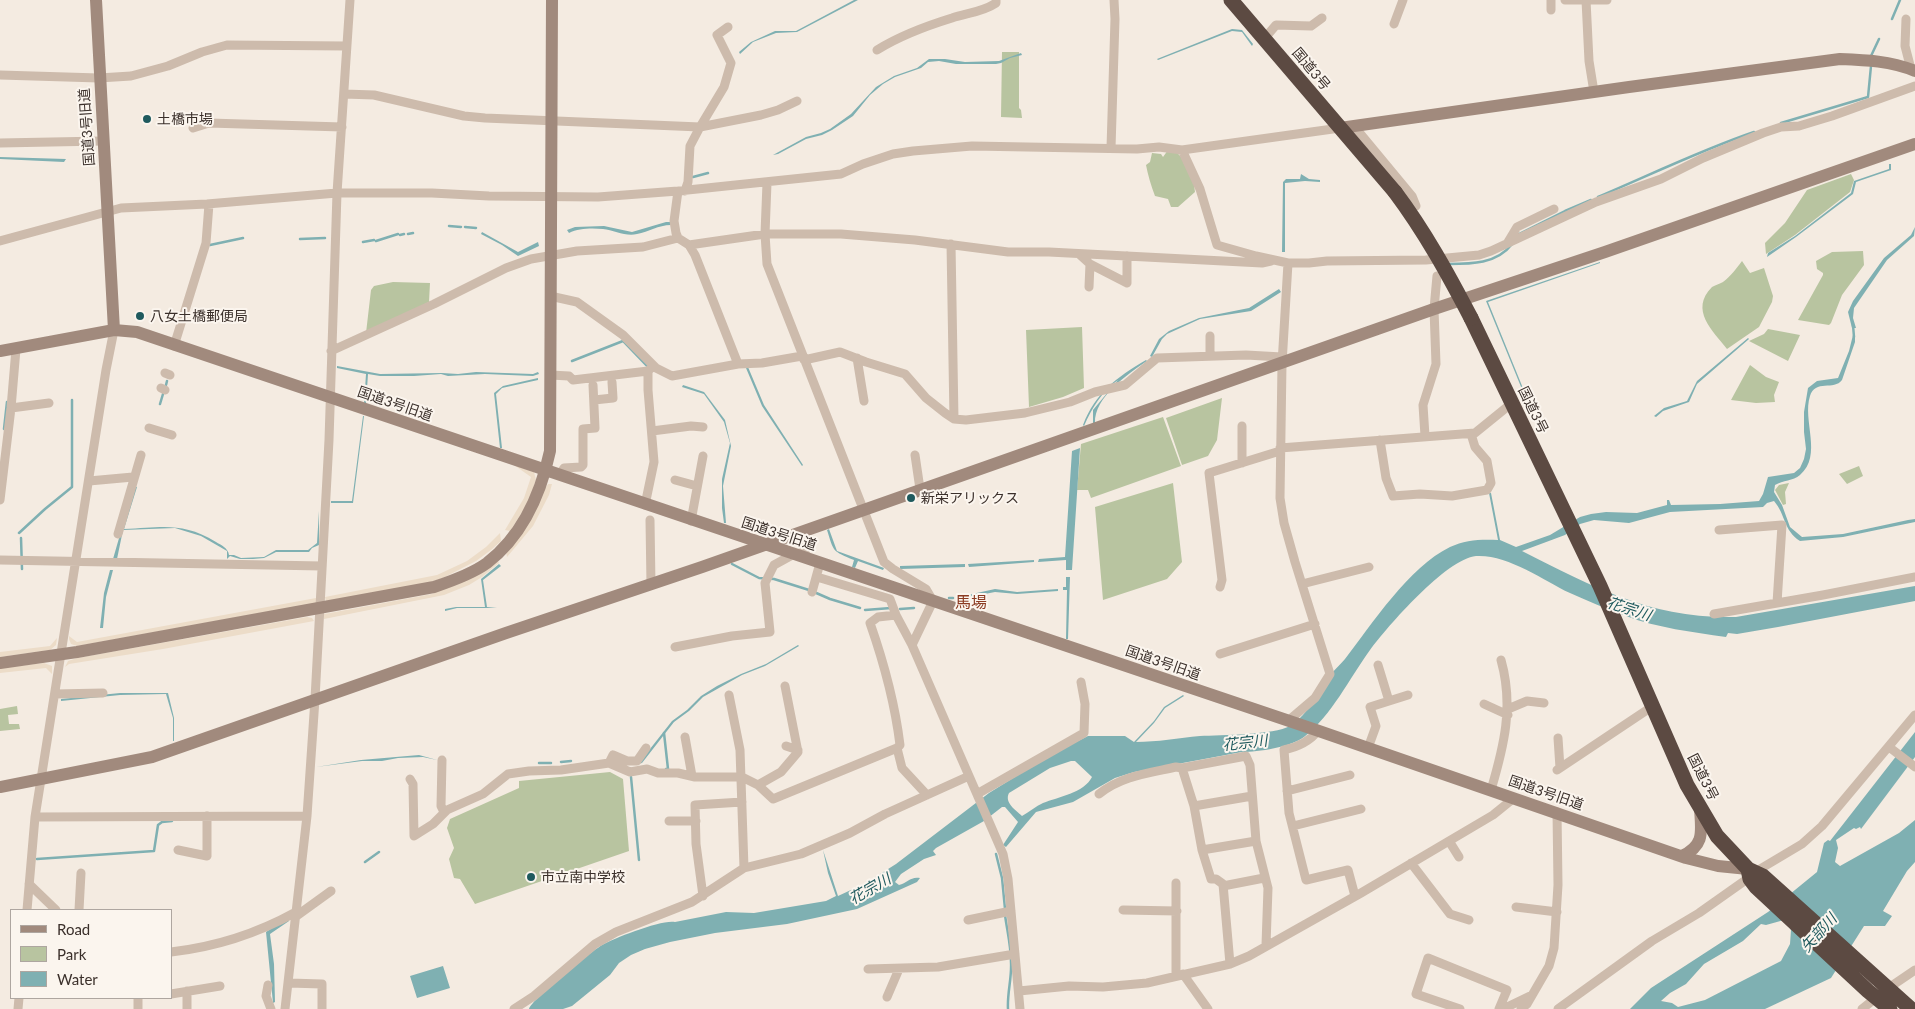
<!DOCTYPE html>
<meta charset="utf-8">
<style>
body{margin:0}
#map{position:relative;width:1915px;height:1009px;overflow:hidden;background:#f4ebe1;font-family:Lato,sans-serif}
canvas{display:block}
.legend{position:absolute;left:10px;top:909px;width:162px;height:90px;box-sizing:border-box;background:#fbf5ee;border:1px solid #aea6a0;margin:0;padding:6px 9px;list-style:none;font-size:15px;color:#3b302b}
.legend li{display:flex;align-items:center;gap:10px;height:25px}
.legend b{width:25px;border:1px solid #aea6a0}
</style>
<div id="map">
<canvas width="1915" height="1009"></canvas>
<ul class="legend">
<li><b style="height:6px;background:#a18a7d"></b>Road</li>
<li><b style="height:14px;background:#b8c4a0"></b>Park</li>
<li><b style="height:14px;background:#7fb0b2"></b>Water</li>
</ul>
</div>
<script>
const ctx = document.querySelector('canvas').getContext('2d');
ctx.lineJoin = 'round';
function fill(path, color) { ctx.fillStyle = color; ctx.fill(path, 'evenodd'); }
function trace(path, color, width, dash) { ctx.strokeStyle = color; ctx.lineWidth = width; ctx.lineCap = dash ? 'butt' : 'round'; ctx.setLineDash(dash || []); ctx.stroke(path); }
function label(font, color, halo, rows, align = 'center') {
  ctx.font = font + ' Lato,"Noto Sans JP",sans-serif'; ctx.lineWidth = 4; ctx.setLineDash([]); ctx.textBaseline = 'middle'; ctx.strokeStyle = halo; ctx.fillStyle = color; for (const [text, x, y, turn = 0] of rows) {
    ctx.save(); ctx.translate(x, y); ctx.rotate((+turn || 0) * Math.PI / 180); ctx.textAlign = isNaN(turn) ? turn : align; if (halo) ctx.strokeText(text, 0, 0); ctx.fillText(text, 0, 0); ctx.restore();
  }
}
fill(new Path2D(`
 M1002,52H1019V108L1021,110L1022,118L1001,117Z
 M1168,150L1177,152C1180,157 1183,158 1185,162C1191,171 1194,182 1195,192L1178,207H1171L1168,199L1155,196C1151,186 1148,175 1146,165L1150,162L1152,153L1161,154L1163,157Z
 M1851,174L1854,180L1850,192L1795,235L1766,254L1765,243L1785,223L1807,190Z
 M1863,251L1864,265L1842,295L1831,323L1829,325L1798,320L1823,275V273L1817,269L1816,261L1832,252Z
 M1742,261L1750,273L1764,268L1773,296L1772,302L1759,327L1727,349C1713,331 1689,310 1712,287C1715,285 1720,284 1723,282C1731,276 1736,269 1742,261Z
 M393,282L430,283L429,302L366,333L371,290L374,286Z
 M1082,327L1084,388L1063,397L1029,407L1026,330Z
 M1768,329L1800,335L1788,361L1749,341L1764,334Z
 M1750,365L1766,377L1779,382L1774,395L1775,402L1756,403L1731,400Z
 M1222,398L1217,440L1208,456L1182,465L1166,418Z
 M1163,417L1181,466L1091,498L1088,490H1077L1081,444Z
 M1859,466L1863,476L1847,484L1839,474Z
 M1173,483L1182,562L1167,579L1103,600L1095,507Z
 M1789,483L1785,492L1786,504L1783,505L1775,490L1779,485Z
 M17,706L18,714L8,715L9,724H19L20,729L0,731V709Z
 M610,772L623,779L629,851L475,904L460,879L454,878L449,859L454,848L447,828L450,819L519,788V781Z`), '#b8c4a0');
fill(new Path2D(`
 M514,465L534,472L536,480L527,505L510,531L505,530L524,498L531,477Z
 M548,484H552L549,495L533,526L507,557L506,552Z
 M500,533L501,541L491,550L476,561L443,578L427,583L326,601L325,597L437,575L467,561L486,547Z
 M498,561L499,563L482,577L469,585L444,595L324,619V614L330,613L432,594Z
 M316,598V603L77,646L71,644L69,639V636L77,642Z
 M307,617L312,618L314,621L163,649L69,664L65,667L68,661L77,658Z
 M57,638L56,645L50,650L0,657V652L50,646Z
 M44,663L52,666V674L46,668L0,673V668Z`), '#ecdcc8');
fill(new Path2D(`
 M854,0H858L797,32L776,33L753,42L740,54L739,52L751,42L775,31H796Z
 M1232,29L1242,30L1253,44L1252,46L1242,32L1232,31L1158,60L1157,59Z
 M1021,53L1022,55L1010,58L1001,63L996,64H956L939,61L928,62L921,68L895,77L883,84L870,95L853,116L832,130L822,135L806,139L778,154L773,155L806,137L821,133L830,129L851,114L876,87L894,76L917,68L929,59H945L965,62L999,61Z
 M0,157L66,159L64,162L0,159Z
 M1889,164H1891V170L1856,182L1853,194L1796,237L1767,257L1768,253L1795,236L1851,193L1854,181L1889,169Z
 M1301,174L1309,179L1320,180V182L1305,181L1285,183V252H1282L1283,182L1286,179H1300Z
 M666,222H671V225C658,225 649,232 637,234C626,237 614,230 603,229C592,228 579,228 569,233L567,230L575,227L604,226L632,232Z
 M1915,227L1914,236L1887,260L1854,308L1853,318L1856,328H1852L1848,312L1853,301L1884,258L1911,235Z
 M482,232L518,252L538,242L539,246L518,256L502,245L481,234Z
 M1600,262V263L1488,302L1529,403V408L1526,411L1528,404L1486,301Z
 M1279,289L1281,292L1251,311L1200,319L1167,334L1162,339L1152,357L1150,356L1159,339L1169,331L1199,318L1249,308Z
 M1853,335H1855V342L1842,380C1834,391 1815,379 1810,396C1802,421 1823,455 1800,475C1793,481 1783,480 1775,485L1774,492L1782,505L1790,527L1802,537L1843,534L1908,520L1915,519V522L1843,537L1800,541C1783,530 1786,515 1774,501L1767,503L1763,507L1670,512L1629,523L1594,520L1580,524L1565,535L1522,551C1596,588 1651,619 1736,617L1915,586V601L1778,627L1737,634L1728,633L1726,637C1692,632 1658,628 1626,616C1607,609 1588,601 1570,593C1543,580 1507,554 1476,556C1446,559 1388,626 1370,650C1349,679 1332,715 1304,737C1291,747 1258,752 1242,752L1134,772L1115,778L1073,802L1036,812L1006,847L1003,845L1018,822L1005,807H1002L984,821L936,848L933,851L936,855L924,859L901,874L895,882L899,885C907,883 911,876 920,878L917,882L857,909L787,924L715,933L670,942L645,949L631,955L619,963L610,975L572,1006L563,1009H529C533,998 589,953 602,945C614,938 663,919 675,922L726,912L754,913L826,901L836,896L828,873L823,850L838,896L866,883L896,864L989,793L1050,755L1088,736H1125L1134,742L1154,721L1164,707L1183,695L1184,696L1165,708L1154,723L1136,742C1157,742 1179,738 1200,736C1221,735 1274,735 1290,726C1309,714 1319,691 1332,673C1336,668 1341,664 1345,659C1372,624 1409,567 1450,547C1465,540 1481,539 1498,540L1489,493H1491L1500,540L1516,547L1550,535L1580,517L1591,514L1606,512L1637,513L1667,505V500H1669L1671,505L1720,504L1759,501L1763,494L1768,477L1794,473L1800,468L1804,459L1806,449L1804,432V412L1808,388L1817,381L1838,378L1849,351ZM1071,761H1075L1092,777C1084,793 1058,797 1043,803C1036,806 1029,812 1022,816C1016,810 1004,803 1009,793L1050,768Z
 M1748,338L1749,339L1697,384L1689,402L1663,411L1656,417L1654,416L1664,408L1687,401L1697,381Z
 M1146,360L1147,361C1128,374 1094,397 1095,423H1093V410L1118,380C1102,391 1092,408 1084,426L1083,425C1096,392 1116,378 1146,360Z
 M337,366L380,374L442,373L458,374L476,372L533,374L538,372L539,374L533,376L485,374L448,376L441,374L414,376H380L368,374L366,404H364L366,374L337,368Z
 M748,367L764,405L803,465L802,466L762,406L746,368Z
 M538,378V380L502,388L496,394L502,448H500L494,393L503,386Z
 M683,385L704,392L725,420L731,446L723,486L726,523H724L722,508V479L730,443L724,422L704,394L682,387Z
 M363,416H364L353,503H331V501H352Z
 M1080,448L1072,570H1066V560L1038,562L1039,559L1065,557L1072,451Z
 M134,486L137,487L124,529C161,528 181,521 216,542C221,545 228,548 229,555H234L241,558L264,557L276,550H308L317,543L319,511V545L312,548L309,552H276L264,558L253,559H240L230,556L227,559V551L201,536L175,528L123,530L117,559H113Z
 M829,529L837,551L884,568L883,570L858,561L855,568L852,567L854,560C832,551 834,552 827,530Z
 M1034,560V562L969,567L968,564Z
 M499,564L501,566L483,580L487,607L497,608H457L445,611V609L456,607H485L481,579Z
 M965,564V567L900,569V566Z
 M110,570H113L106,597L103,628H100L104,593Z
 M1066,577H1070L1068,639H1066L1067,590H1063V587H1066Z
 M995,589L1017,592L1058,589V591L1017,594L995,592L964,598L963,596Z
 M798,645L799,646L765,666L742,675L703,697L689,711L674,722L642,763L633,765L639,763L672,721L687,710L701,696L717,686L741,674L766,664Z
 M120,693H168L174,718V741H173V718L166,694L120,695L61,701V699Z
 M1915,732V757L1861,829L1860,827L1856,829L1854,828L1836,840L1838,848L1835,862L1840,866L1899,833L1915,820V862L1907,871L1883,911L1892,916L1885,926H1864L1831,978L1765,1009H1630L1651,988L1768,912L1817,872L1824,843L1828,840L1830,841ZM1784,920L1791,930L1790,944L1781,961L1705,1000L1678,1007L1672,1003L1661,1001L1670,993L1686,984L1704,964L1743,941L1761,924L1766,925Z
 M419,755L437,760L423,757L398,758L382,761H362L316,767L361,760Z
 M287,918L289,921L270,934L274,964L275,1002L273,1003L266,932Z
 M443,966L450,988L417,998L410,976Z`), '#7fb0b2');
trace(new Path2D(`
 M1892,19L1900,0
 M1871,56L1879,39
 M1781,123L1868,97L1871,66
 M693,177L708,173
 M1598,197C1650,175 1701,150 1754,132
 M449,226L461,227
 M465,227L476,228
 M408,234L413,233
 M400,235L404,234
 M1517,235L1565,211L1591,200
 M300,239L325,238
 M376,241L398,234
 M363,242L374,240
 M210,245L243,238
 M1448,264C1471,264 1497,264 1512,244
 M1853,325L1854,337
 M572,361L623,341L647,366
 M166,385L167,381
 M160,404L163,394
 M4,429L7,402
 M19,533L45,509L72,487V400
 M21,538L22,569
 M732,564L759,578L774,579L809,590
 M814,592L830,599L860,608
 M949,598H953
 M900,609L914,608
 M865,610L891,608
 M664,733L668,769H666
 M561,762L571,761
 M539,763H551
 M631,777L639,860
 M996,854L1002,878L1005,909
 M37,859L154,851L158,825L162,822L172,821
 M365,862L379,852
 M1005,915C1007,930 1011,946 1011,962C1012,978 1007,993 1008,1009`), '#7fb0b2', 2.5);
trace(new Path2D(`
 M1551,0V10
 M1565,0H1607
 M1586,0L1589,61L1594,92
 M1906,19L1905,46L1911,69
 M1394,24L1403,0
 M1264,39L1276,25L1311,26L1322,18
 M877,50C901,35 926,26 952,18C967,13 983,12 996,3V0
 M0,75L99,78L131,76L168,66L202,52L227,45L346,46
 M344,94L374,95L464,116L485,118L700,127L761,115L778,110L797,101
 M1354,126L1412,196L1416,206
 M193,128L209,123L342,127
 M0,143L103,141
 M1111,148L1115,19L1114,0
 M1182,150L1200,189L1217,245L1256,256L1288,263H1309L1327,261L1426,260L1479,255L1491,251L1596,202L1661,179L1703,158L1763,133L1781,127L1799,126L1832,116L1915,86
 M767,183L765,234L767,264L884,562L893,569L926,589L933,601L912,645L1003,854L1008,879L1020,1009
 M678,191L674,221L676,233L678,238L689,245L695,255L738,364
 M685,191L688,182L690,146L700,127L724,87L731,63L717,35L728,27
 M0,241L121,208L207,204L337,193H432L489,196L598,197L678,191L841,174L863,164L893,154L913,151L972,146L1137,149L1159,147L1182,150L1340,128
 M1508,242L1517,227L1554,209
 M951,244L954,419
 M689,245L765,234H841L915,240L1008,252H1049L1262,263L1271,261
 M1079,254L1090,264L1127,283V256
 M1089,287L1090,264
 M550,296L577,302L623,335L656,368L672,376L738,364L762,363L802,356
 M1210,336V356
 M174,346L206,243L209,204
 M331,351L434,304L506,268L531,259L577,251L643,247L678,238
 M857,358L864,401
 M804,360L840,352L866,362L905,374L926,398L945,413L954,419L966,420L1025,413L1070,402L1095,392L1125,385L1157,358L1246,355L1282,357
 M165,373L170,375
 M550,375L569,376L573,380L648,371L652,367
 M161,388L165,390
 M594,400L613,398L612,382
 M11,408L49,403
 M149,428L172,435
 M652,431L691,426L703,427
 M1425,436L1423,405L1436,364L1434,309L1437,276
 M1380,440L1386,478L1393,496L1420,494L1452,496L1487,490L1491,483L1487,461L1475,447L1471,434
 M1280,448L1475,433L1512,403
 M915,455L920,489
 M1242,463V426
 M559,475L564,468L581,467L583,465V429L595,428L593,385
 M675,480L697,486
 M89,481L133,477
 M0,500L11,408L16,349
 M645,505L654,462L648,390V371
 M650,520L651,585
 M691,521L703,456
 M1719,530L1782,525L1777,603
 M804,531C799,542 803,549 808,559
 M118,534L141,455
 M0,560L322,566
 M817,577L890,599L896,615
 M1302,584L1369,567
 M1220,587L1222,580L1209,473L1280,451
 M812,592L820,563
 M1714,614L1823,595L1915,577
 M912,645L896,615L878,617L870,623C884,663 895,704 900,745L897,748L902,768L927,795
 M675,647L732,636L770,632L765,583L774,565L794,554
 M1220,654L1315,624
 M1378,665L1389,701
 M55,694L103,693
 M729,695L740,750L744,868
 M1484,704L1508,715
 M1508,709L1527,701L1544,703
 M1288,721L1315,698L1330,674L1295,562L1284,523L1280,498L1282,364L1288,263
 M1318,731C1309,742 1298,747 1284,750L1289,813L1306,880L1348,870L1355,896
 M685,737L692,776
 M1558,738L1560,768
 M786,746L798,750
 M1889,747L1915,767
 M1368,748L1376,726L1370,707L1408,695
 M442,760L441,806L444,812
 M609,763L613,755L627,761H637L646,748
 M1557,770L1653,706
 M410,779L413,784L414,836L433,824L447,810L483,794L508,774L529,771L561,770L609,763L630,772L647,769L658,773H678L695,777H742L758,785L773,799L897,748
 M758,785L781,772L798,752L785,686
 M1491,790C1504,746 1514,706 1501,660
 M1287,791L1350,775
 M977,794L1084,733L1085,704L1081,682
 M1099,794C1121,776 1149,773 1176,767L1182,768
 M1194,806L1252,796
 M35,817L307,816
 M669,821H696
 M1293,826L1361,809
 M1449,841L1459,857
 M178,850L207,856V816
 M1202,850L1256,841
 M1411,863L1450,914L1469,920
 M1755,872L1802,844L1822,826L1915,715
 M29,884L56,910
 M1223,886L1264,878
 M703,896L696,844L695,805L742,802
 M1516,907L1557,912
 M27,910L35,817L106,370L114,330
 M79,910L81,873
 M1123,910L1177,911
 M295,917L331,891
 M968,920L1011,911
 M171,952C215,947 258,933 296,912
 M1230,964L1223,884L1216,879H1211L1202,850L1194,806L1182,768L1246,756L1250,765L1256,841L1268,888L1266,945
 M868,969L938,967L1015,954
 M1183,974L1208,1009
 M1176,976V883
 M289,983L322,984V1009
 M268,985L266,996L271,1009
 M1019,991L1069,986L1103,987L1147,983L1230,964L1249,956L1361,893L1493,815L1514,798
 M171,994L220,986
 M887,997L899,969
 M138,998V1009
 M18,1009L19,998
 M187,1009V991
 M285,1009L307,816L315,699L329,440L337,193L350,0
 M514,1009L534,996L595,944L616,932L692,902L744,868L801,854L850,833L885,814L969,776
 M1460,1009L1416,994L1428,958L1507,990L1499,1009
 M1503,1009L1530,996
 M1521,1009L1527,1004L1549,966L1554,948L1558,885L1557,812
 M1558,1009L1652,941L1699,913L1750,877
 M1862,1009L1887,989L1915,970`), '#cdbbac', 9);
trace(new Path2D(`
 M96,0L114,330
 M1340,128L1629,87L1840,59C1866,60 1891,61 1915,71
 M0,351L114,330L137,332L1316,730L1686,858L1718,866L1748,869
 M0,663L77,652L434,587C452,581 472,574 487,563C522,536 541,493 550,451L552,0
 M0,787L152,757L506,633L702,567L1434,309L1605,252L1915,144
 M1682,856C1706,845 1701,830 1700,808`), '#a18a7d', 12);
trace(new Path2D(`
 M1231,0L1395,192
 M1471,318L1600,586L1687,785L1717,836L1748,869L1763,876L1911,1009
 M1748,869L1750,879L1756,887L1868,991L1890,1009`), '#5c4a42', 15);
trace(new Path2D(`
 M1395,192C1425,232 1448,274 1471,318`), '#5c4a42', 15);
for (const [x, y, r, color] of [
 [147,119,5,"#1f5a5e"],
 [140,316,5,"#1f5a5e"],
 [911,498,5,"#1f5a5e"],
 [531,877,5,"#1f5a5e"]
]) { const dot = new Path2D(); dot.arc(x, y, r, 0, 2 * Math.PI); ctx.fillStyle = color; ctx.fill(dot); trace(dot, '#fbf5ee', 2); }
label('14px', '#3b302b', '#fbf5ee', [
 ["国道3号",1311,69,50],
 ["国道3号旧道",87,127,-94],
 ["国道3号旧道",395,404,19],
 ["国道3号",1533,410,64],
 ["国道3号旧道",779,534,18],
 ["国道3号旧道",1163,663,19],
 ["国道3号",1703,777,63],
 ["国道3号旧道",1546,793,19]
]);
label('14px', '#3b302b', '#fbf5ee', [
 ["土橋市場",157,119],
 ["八女土橋郵便局",150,316],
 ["新栄アリックス",921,498],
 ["市立南中学校",541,877]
], 'left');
label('italic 15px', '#1f5a5e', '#fbf5ee', [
 ["花宗川",1629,609,18],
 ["花宗川",1245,743,-6],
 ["花宗川",870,889,-30],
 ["矢部川",1819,933,-48]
]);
label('16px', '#8c3b22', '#fbf5ee', [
 ["馬場",971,603]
]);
</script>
